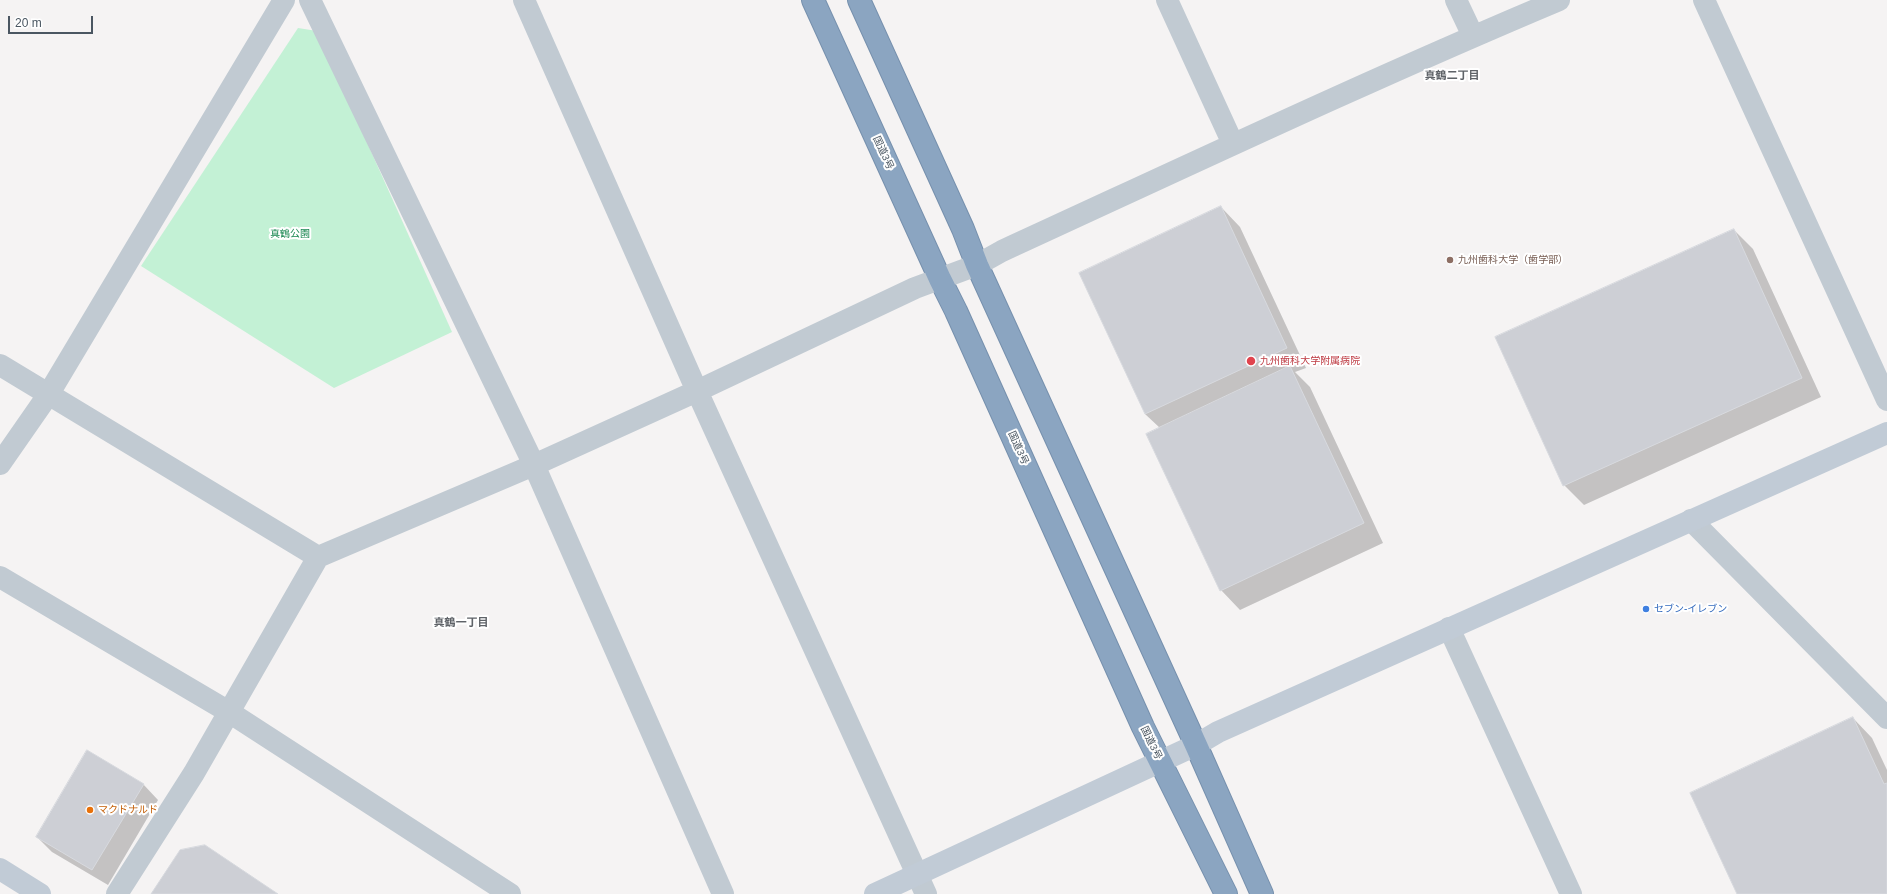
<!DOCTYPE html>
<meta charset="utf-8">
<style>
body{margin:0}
#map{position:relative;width:1887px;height:894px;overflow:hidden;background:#f5f3f3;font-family:Helvetica,sans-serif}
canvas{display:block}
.scale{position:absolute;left:8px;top:16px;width:85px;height:18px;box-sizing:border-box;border:2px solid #4a5661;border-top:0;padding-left:5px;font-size:12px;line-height:14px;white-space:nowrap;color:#4a5661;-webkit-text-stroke:3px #fff;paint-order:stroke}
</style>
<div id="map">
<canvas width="1887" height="894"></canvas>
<div class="scale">20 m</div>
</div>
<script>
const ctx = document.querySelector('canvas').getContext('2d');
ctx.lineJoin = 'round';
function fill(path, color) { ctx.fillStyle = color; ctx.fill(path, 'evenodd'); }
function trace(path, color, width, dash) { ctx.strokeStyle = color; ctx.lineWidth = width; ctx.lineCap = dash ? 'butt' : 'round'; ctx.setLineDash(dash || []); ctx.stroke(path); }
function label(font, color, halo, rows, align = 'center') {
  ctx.font = font + ' Helvetica,"Noto Sans JP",sans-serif'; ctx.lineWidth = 4; ctx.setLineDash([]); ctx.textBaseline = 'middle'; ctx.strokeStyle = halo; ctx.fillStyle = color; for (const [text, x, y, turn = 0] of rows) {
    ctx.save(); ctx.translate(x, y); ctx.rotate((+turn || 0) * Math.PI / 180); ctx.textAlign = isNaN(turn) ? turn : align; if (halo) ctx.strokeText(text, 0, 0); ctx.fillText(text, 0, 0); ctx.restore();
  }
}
fill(new Path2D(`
 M298,28L317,31L452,332L334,388L141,266Z`), '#c3f1d5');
fill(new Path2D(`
 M1221,207L1240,227L1306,368L1295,372L1310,387L1383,543L1240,610L1221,590L1160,428L1145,414Z
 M1734,230L1753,249L1821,397L1584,505L1564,485Z
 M1853,718L1872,738L1887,770V894H1738Z
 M143,784L158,800L108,885L52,852L37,837Z`), '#0003');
const building = new Path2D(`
 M1221,206L1287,348L1145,414L1079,273Z
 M1734,229L1802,378L1563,486L1495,337Z
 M1290,366L1364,523L1220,591L1146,434Z
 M1853,717L1884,784L1887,783V894H1737L1690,793Z
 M87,750L144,784L92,870L36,837Z
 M205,845L278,894H151L180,850Z`);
fill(building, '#cdcfd5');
trace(building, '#d7d9de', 1);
const highway = new Path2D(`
 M813,0L940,279L956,311L1143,727L1226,894
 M859,0L963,229L977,265L1196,745L1262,894`);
trace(highway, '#7690ad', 24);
trace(new Path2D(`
 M310,0L534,465L723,894
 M524,0L697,391L926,894
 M1167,0L1233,144
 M1456,0L1473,36
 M1704,0L1887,400
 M0,365L318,557
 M0,464L48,395L284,0
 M1691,520L1887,718
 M0,577L229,712L510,894
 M1449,628L1571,894
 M117,894L194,773L318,557L534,465L697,391L915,288L977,265L1002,251C1187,166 1371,79 1559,0`), '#c1cad2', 22);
trace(new Path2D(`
 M0,869L40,894
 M875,894L1196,745L1218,732L1887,433`), '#c1cbd6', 22);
trace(highway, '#8ba5c1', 22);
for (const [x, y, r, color] of [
 [1450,260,4,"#8d6e63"],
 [1251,361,5,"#e0444e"],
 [1646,609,4,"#3f7fe0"],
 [90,810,4,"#e8710a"]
]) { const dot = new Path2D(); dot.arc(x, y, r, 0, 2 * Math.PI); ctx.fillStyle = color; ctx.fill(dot); trace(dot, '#fff', 1.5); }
label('10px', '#4a5661', '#fff', [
 ["国道3号",883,153,65],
 ["国道3号",1018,448,66],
 ["国道3号",1151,743,64]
]);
label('10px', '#17864f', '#fff', [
 ["真鶴公園",290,234]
]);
label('10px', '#785e54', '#fff', [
 ["九州歯科大学（歯学部）",1458,260]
], 'left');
label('10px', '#be3a42', '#fff', [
 ["九州歯科大学附属病院",1260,361]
], 'left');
label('10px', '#366cbe', '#fff', [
 ["セブン-イレブン",1654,609]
], 'left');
label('10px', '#c56008', '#fff', [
 ["マクドナルド",98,810]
], 'left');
label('bold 11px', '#5f6368', '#fff', [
 ["真鶴二丁目",1452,76],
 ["真鶴一丁目",461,623]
]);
</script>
